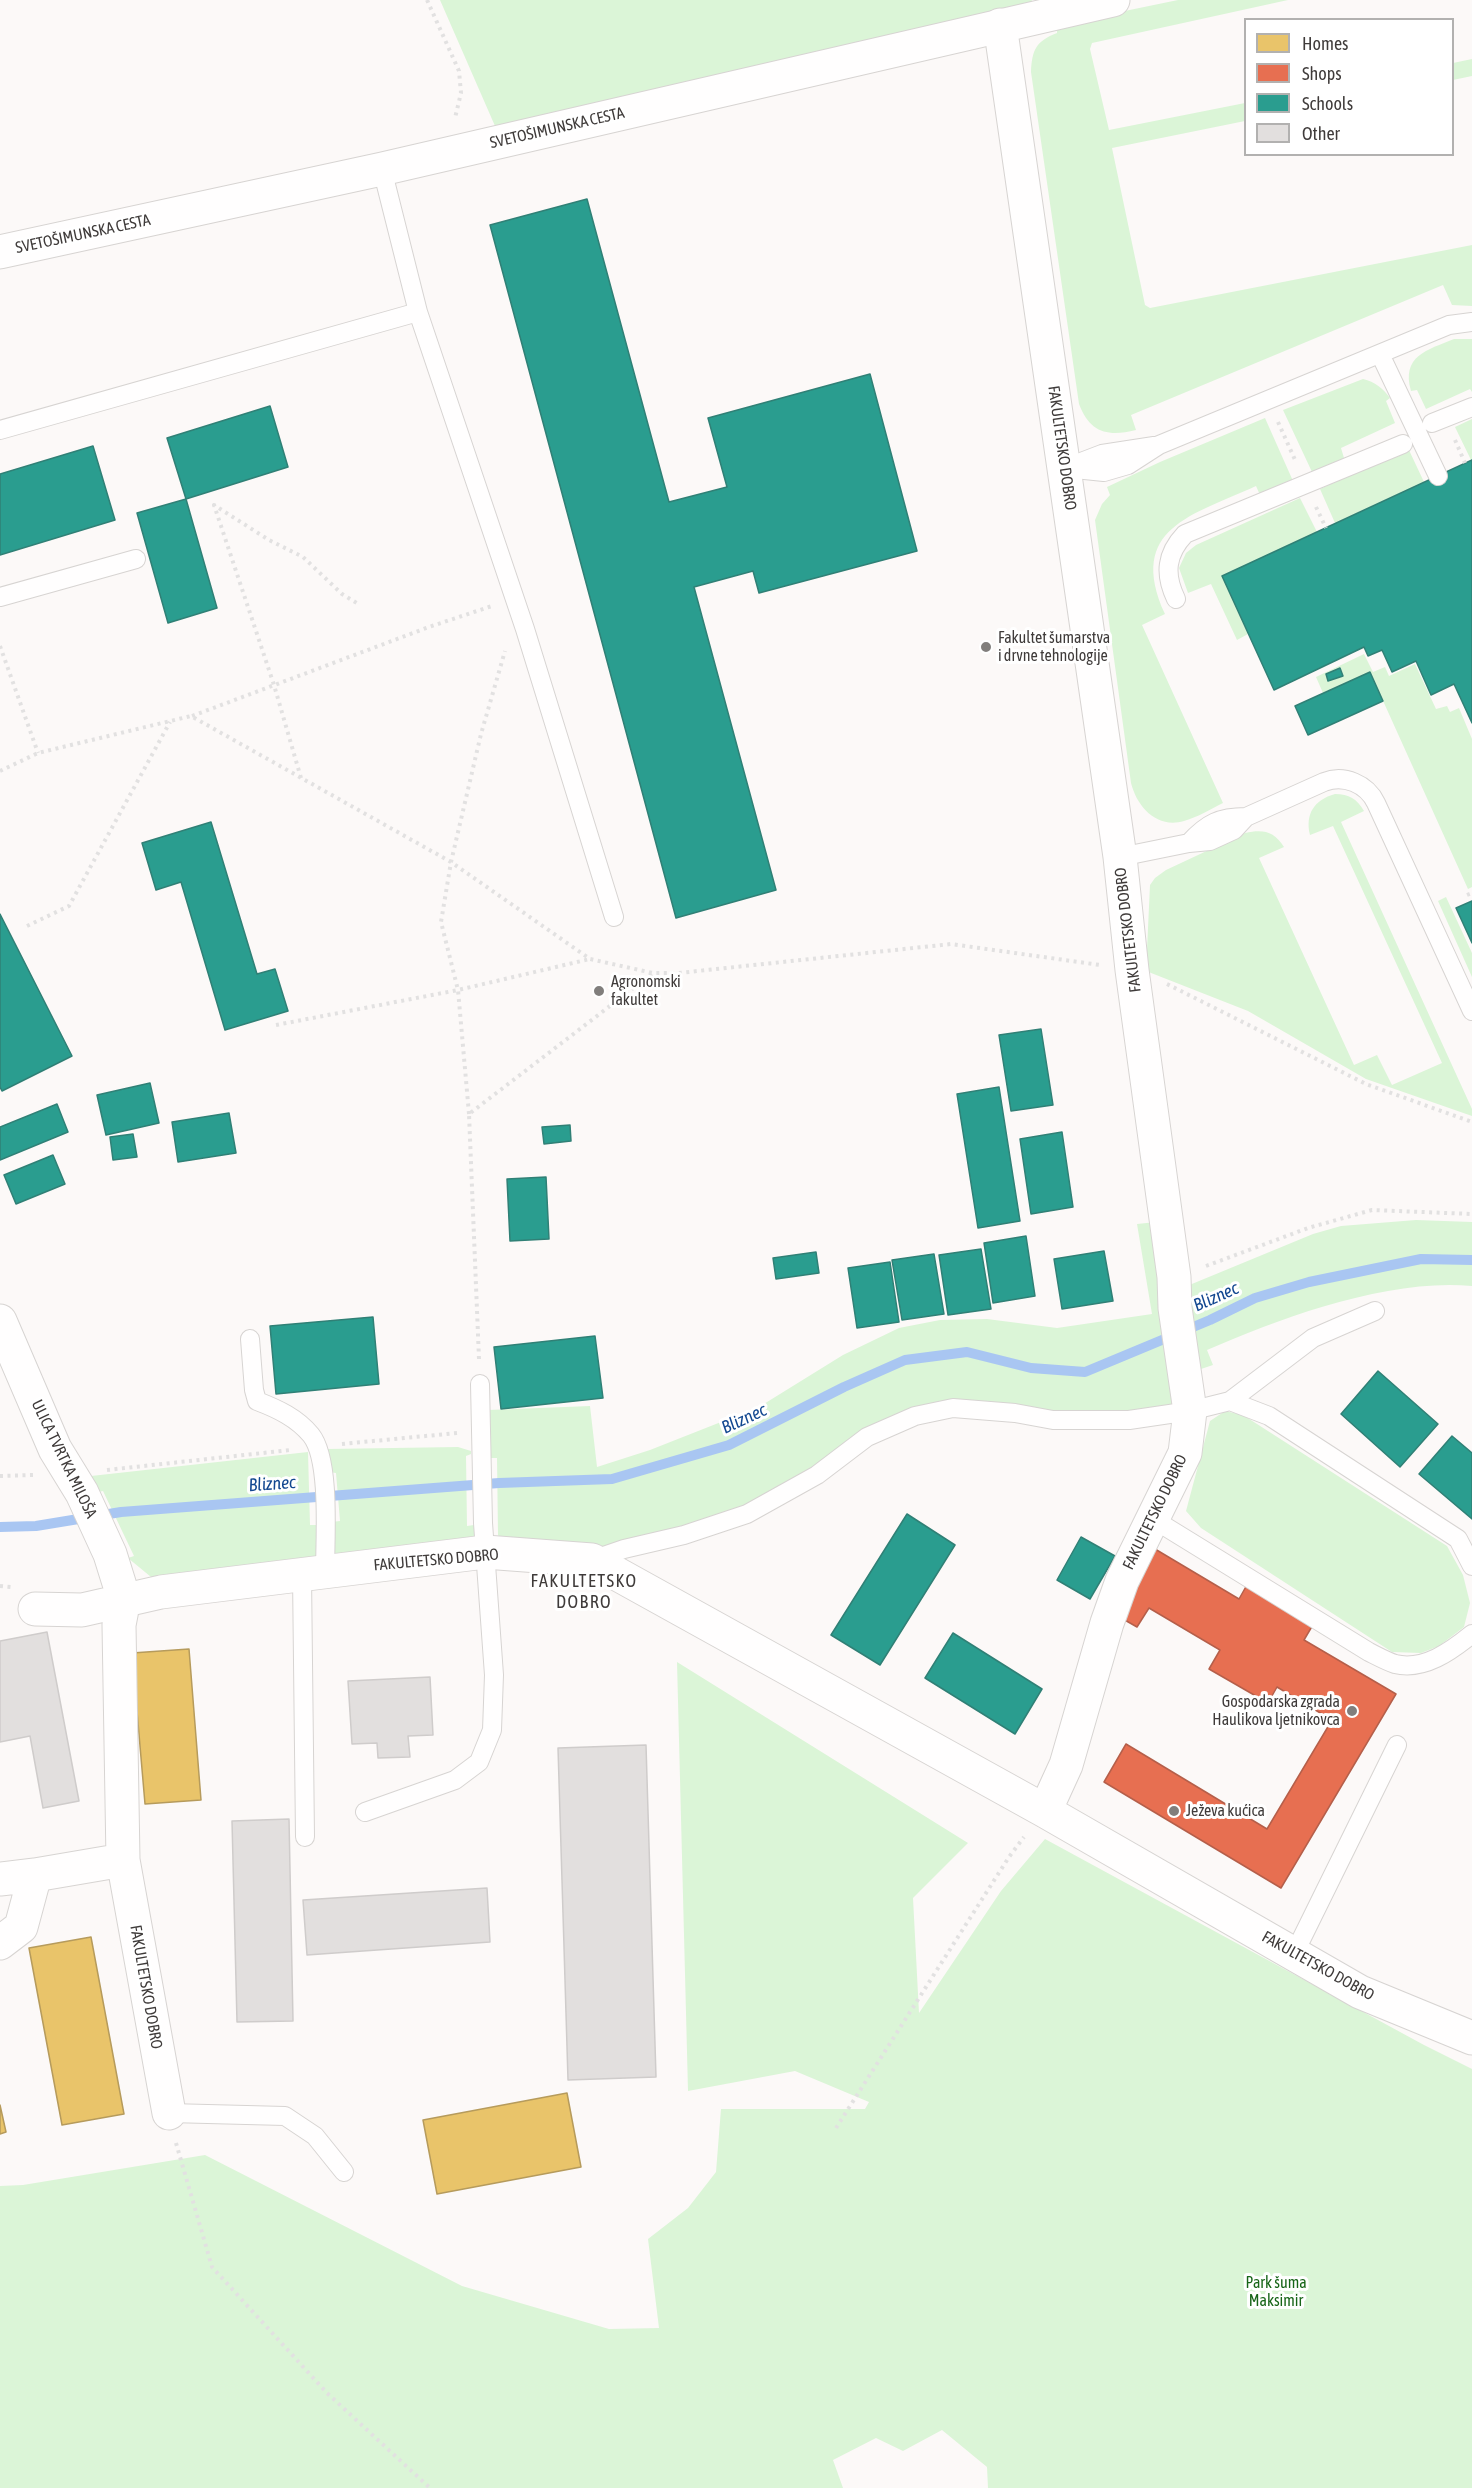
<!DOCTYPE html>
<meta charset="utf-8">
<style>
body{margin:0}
#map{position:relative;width:1472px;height:2488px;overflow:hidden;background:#fcf9f8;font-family:"Asap Condensed",sans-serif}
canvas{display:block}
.legend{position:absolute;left:1244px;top:18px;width:210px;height:138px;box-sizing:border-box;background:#fff;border:2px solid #b2b1b0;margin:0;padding:8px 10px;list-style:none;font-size:18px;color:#3f3b3a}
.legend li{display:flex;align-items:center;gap:12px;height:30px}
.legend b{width:30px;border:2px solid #b2b1b0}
</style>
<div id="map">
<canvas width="1472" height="2488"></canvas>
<ul class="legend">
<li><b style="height:16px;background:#e9c46a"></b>Homes</li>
<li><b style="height:16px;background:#e76f51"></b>Shops</li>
<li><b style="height:16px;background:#2a9d8f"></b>Schools</li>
<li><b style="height:16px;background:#e2dfde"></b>Other</li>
</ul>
</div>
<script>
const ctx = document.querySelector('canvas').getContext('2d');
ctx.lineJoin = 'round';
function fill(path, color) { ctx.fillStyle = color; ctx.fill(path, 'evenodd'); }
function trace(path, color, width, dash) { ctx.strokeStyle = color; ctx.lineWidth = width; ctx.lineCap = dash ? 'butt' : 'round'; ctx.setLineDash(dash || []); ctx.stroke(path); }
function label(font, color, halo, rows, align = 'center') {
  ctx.font = font + ' "Asap Condensed",sans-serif'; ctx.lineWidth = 6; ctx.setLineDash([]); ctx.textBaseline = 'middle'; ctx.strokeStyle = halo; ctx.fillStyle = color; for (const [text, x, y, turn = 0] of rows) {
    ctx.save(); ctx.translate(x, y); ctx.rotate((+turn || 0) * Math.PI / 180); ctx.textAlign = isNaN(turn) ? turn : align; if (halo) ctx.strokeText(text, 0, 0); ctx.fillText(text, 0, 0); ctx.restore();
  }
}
fill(new Path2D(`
 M440,0H1032L1030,5L495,126Z
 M1178,0H1288L1092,43L1090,49L1109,130L1245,103V121L1112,148L1145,305L1150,308L1472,245V306L1452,305L1443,285L1131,415L1136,430C1108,437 1090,433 1079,404L1031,72C1032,50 1036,41 1057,33V25Z
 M1472,59V76L1453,80V63Z
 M1454,339H1472V392L1470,389L1426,409L1417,390L1411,391C1401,356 1427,350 1454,339Z
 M1363,379C1375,382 1383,388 1390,398L1386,401L1395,423L1341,448L1344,458L1312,472L1283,410Z
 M1265,418L1293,481L1260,495L1256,486C1193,515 1126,528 1165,614L1142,625L1223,803C1211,809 1198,817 1184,821C1157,829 1137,807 1131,783L1095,520L1102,504L1110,495L1107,487L1160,462Z
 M1472,419V460H1471L1455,427Z
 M1408,448L1424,482L1335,523L1320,489Z
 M1300,498L1317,532L1222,576L1248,634L1237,640L1211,584L1188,593L1179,568L1186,553L1196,545Z
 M1364,654L1373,672L1385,667L1389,676L1415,664L1436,709L1447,706L1450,712L1459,708L1472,739V887L1468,889L1370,672L1323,693L1316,677Z
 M1335,794C1349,794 1357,799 1364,811L1341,822L1472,1109V1116L1366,1079L1248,1011L1146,971L1150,885L1155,878L1166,870L1245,833C1263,829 1274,831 1284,847L1259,858L1354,1065L1377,1055L1392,1085L1442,1063L1333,826L1310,835C1305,814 1314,800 1335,794Z
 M1446,897L1472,953V977L1438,901Z
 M1416,1220L1472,1222V1286C1390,1278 1282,1317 1207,1350L1213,1365L1198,1370L1187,1286L1313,1234L1341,1226Z
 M1156,1222L1179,1403L1159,1408L1119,1414L1062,1413L953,1401L808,1475L767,1498L665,1536L594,1548L583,1543L501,1541L498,1535L497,1458H490L488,1410L590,1406L597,1467L650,1450L759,1407L843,1355L899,1328L940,1320L987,1319L1057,1328L1152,1314L1137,1224Z
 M1225,1411L1243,1415L1447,1546L1463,1575L1470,1603L1464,1627L1439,1646L1421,1653L1392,1652L1201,1528L1186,1511L1210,1421Z
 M458,1447L471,1451V1454L466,1456L467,1526L474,1525V1541L335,1556L331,1522L340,1521L336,1473L328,1472L327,1449Z
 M308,1452L310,1525H316L317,1559L158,1579L151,1577L128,1558L134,1556L103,1491L98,1492L91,1476Z
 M677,1662L968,1843L913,1898L919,2013L1001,1891L1045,1839L1424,2045L1472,2069V2488H988L987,2467L942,2430L903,2451L876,2438L833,2460L843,2488H0V2186L23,2185L205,2155L462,2286L609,2329L659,2328L648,2239L688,2208L716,2172L721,2109H865L869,2102L795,2071L688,2091Z`), '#dbf5d7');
const homes = new Path2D(`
 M189,1649L201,1800L145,1804L132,1653Z
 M91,1937L124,2114L62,2125L29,1948Z
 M567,2093L581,2167L437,2194L423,2120Z
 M0,2105L6,2132L0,2134Z`);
fill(homes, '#e9c46a');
trace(homes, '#b69b5c', 1.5);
const shops = new Path2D(`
 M1155,1549L1239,1599L1248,1583L1314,1623L1304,1640L1396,1694L1281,1888L1104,1782L1126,1744L1267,1829L1332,1720L1277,1687L1268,1703L1209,1669L1220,1650L1149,1608L1137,1627L1116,1615Z`);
fill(shops, '#e76f51');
trace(shops, '#b55f4a', 1.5);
const schools = new Path2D(`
 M587,199L669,502L727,487L708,418L870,374L917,551L759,593L753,571L694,587L776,890L676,918L490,225Z
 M270,406L288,467L186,499L167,438Z
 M93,446L115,520L0,555V474Z
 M1472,460V723L1454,684L1431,695L1416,661L1392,672L1382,650L1368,656L1364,647L1274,690L1222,576Z
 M186,499L217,608L168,623L137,513Z
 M1340,668L1343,676L1328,681L1326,674Z
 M1370,672L1383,701L1308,735L1295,706Z
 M211,822L257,974L275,969L288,1011L225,1030L181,882L156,890L142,843Z
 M1472,901V943L1456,908Z
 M0,914L72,1056L2,1091L0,1087Z
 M1041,1029L1053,1105L1011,1111L999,1035Z
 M150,1083L159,1123L106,1135L97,1095Z
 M999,1087L1020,1221L978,1228L957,1094Z
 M57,1104L68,1132L0,1160V1127Z
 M229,1113L236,1153L178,1162L172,1122Z
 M570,1125L571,1141L544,1144L542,1127Z
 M1062,1132L1073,1207L1031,1214L1020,1139Z
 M133,1134L137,1157L113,1160L110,1137Z
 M53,1155L65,1184L16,1204L4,1175Z
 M546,1177L549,1239L510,1241L507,1179Z
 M1026,1236L1035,1296L993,1303L984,1243Z
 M981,1249L991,1309L948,1315L939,1255Z
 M1104,1251L1113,1301L1062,1309L1054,1259Z
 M816,1252L819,1273L776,1279L773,1258Z
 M934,1254L944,1314L902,1320L892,1260Z
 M890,1262L899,1322L857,1328L848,1268Z
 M373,1317L379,1384L276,1394L270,1326Z
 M595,1336L603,1398L501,1409L494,1347Z
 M1378,1371L1438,1424L1400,1467L1341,1414Z
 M1452,1436L1472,1453V1519L1419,1474Z
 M907,1514L955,1545L880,1665L831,1635Z
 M1081,1537L1115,1556L1090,1599L1057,1580Z
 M953,1633L1042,1689L1015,1734L925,1678Z`);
fill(schools, '#2a9d8f');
trace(schools, '#308076', 1.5);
trace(new Path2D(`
 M0,1527L36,1526L121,1512L499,1483L612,1479L729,1445L844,1387L905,1360L967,1352L1031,1368L1085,1372L1210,1320L1255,1298L1309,1282L1421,1259L1472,1260`), '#a9c6f2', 10);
const building = new Path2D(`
 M47,1632L79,1801L43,1808L30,1736L0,1742V1641Z
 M430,1677L433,1735L408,1736L410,1757L378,1758L377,1743L352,1744L348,1681Z
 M646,1745L656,2077L568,2080L558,1748Z
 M289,1819L293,2021L237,2022L232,1821Z
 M487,1888L490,1942L307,1955L303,1900Z`);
fill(building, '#e2dfde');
trace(building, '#cfcccb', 1.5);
const service = new Path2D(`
 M382,169L418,312L525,629L614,917
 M1380,354L1438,476
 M1432,423L1472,407
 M0,430L418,312
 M1068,467L1102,454L1154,446
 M1065,468L1104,472L1128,465L1159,445L1449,325L1472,322
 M0,597L136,559
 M1176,599C1164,574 1166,554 1185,534L1403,444
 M1189,843C1207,823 1220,817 1246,817
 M1120,857L1189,843L1210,841L1234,830L1246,817L1324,782C1344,774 1367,784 1376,803L1472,1011
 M250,1339L254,1390L257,1401C278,1409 297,1418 311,1435C331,1460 325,1540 325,1572
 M1230,1401L1313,1338L1375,1311
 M1153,1519L1369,1652C1377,1656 1386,1661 1395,1664C1424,1671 1451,1651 1472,1634
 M592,1560L624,1549L684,1535L747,1514L817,1475L867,1437L915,1416L953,1408L1015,1413L1053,1420H1129L1190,1411L1230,1401L1269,1416L1458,1539L1472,1566
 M302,1575L305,1837
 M365,1812L455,1780L479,1762L492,1730L494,1675L483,1523L480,1384
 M1294,1954L1397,1745
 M169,2113L285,2116L315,2136L344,2172`);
const minor = new Path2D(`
 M1000,25L1120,857L1132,970L1174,1277L1175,1308L1190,1411L1185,1453L1122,1581L1107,1623L1066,1765L1045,1811
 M0,1321L55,1449L82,1493L110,1554L124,1599L119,1625L123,1860L169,2113
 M35,1609L82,1610L161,1592L485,1552L592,1560L1045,1811L1360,1992L1472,2038
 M0,1879L35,1875
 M0,1943L21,1927L35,1875L123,1860`);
const tertiary = new Path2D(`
 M0,252L382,169L1113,0`);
trace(service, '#d7d4d2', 20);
trace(minor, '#d7d4d2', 35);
trace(tertiary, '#d7d4d2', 35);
trace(new Path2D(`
 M427,0L459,71L461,93L455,118
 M1278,422L1296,462
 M1455,440L1465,463
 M1316,507L1326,528
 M0,646L38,753
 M192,716L429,627L492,606
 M0,771L38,753L191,716L451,862L590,959L653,973H679L951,944L1100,965
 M301,778L274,685L214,505L269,540L303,557L342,594L360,605
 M1467,895L1472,893
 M27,926L69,906L170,722
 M1167,984L1366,1084L1472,1122
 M276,1025L458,990L590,959
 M469,1114L458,990L441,922L451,862L481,734L505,651
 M1206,1266L1308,1228L1372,1210L1472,1214
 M479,1359L469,1114L653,973
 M342,1444L457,1433
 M107,1470L290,1450
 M0,1476L33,1475
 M0,1586L11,1587
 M836,2128L1009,1857L1024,1837
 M176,2143L212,2267L327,2393L430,2488`), '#e2e1e1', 4, [3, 4.5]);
trace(service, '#fffefe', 18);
trace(minor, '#fffefe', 33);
trace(tertiary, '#fffefe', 33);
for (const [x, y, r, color] of [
 [986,647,6,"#817e7c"],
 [599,991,6,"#817e7c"],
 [1352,1711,6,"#817e7c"],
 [1174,1811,6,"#817e7c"]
]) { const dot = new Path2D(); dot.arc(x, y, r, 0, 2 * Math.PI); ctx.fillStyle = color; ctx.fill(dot); trace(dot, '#fff', 2); }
label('16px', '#3f3b3a', '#fff', [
 ["SVETOŠIMUNSKA CESTA",557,128,-13],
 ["SVETOŠIMUNSKA CESTA",83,234,-12],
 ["FAKULTETSKO DOBRO",1062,448,82],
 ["FAKULTETSKO DOBRO",1128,930,-97],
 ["ULICA TVRTKA MILOŠA",64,1459,64],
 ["FAKULTETSKO DOBRO",1155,1512,-64],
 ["FAKULTETSKO DOBRO",436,1560,-5],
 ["FAKULTETSKO DOBRO",1318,1966,29],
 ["FAKULTETSKO DOBRO",146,1987,80]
]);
label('16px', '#3f3b3a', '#fff', [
 ["Fakultet šumarstva",998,638],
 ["i drvne tehnologije",998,656],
 ["Agronomski",611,982],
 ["fakultet",611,1000],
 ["Gospodarska zgrada",1340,1702,"right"],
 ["Haulikova ljetnikovca",1340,1720,"right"],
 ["Ježeva kućica",1186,1811]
], 'left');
label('16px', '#176518', '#fff', [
 ["Park šuma",1276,2283],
 ["Maksimir",1276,2301]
]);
label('italic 18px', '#124790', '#fff', [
 ["Bliznec",1216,1297,-24],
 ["Bliznec",744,1419,-25],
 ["Bliznec",272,1484,-4]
]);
ctx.letterSpacing = '1.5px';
label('18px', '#3f3b3a', '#fff', [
 ["FAKULTETSKO",584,1581],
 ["DOBRO",584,1602]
]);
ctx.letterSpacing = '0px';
</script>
